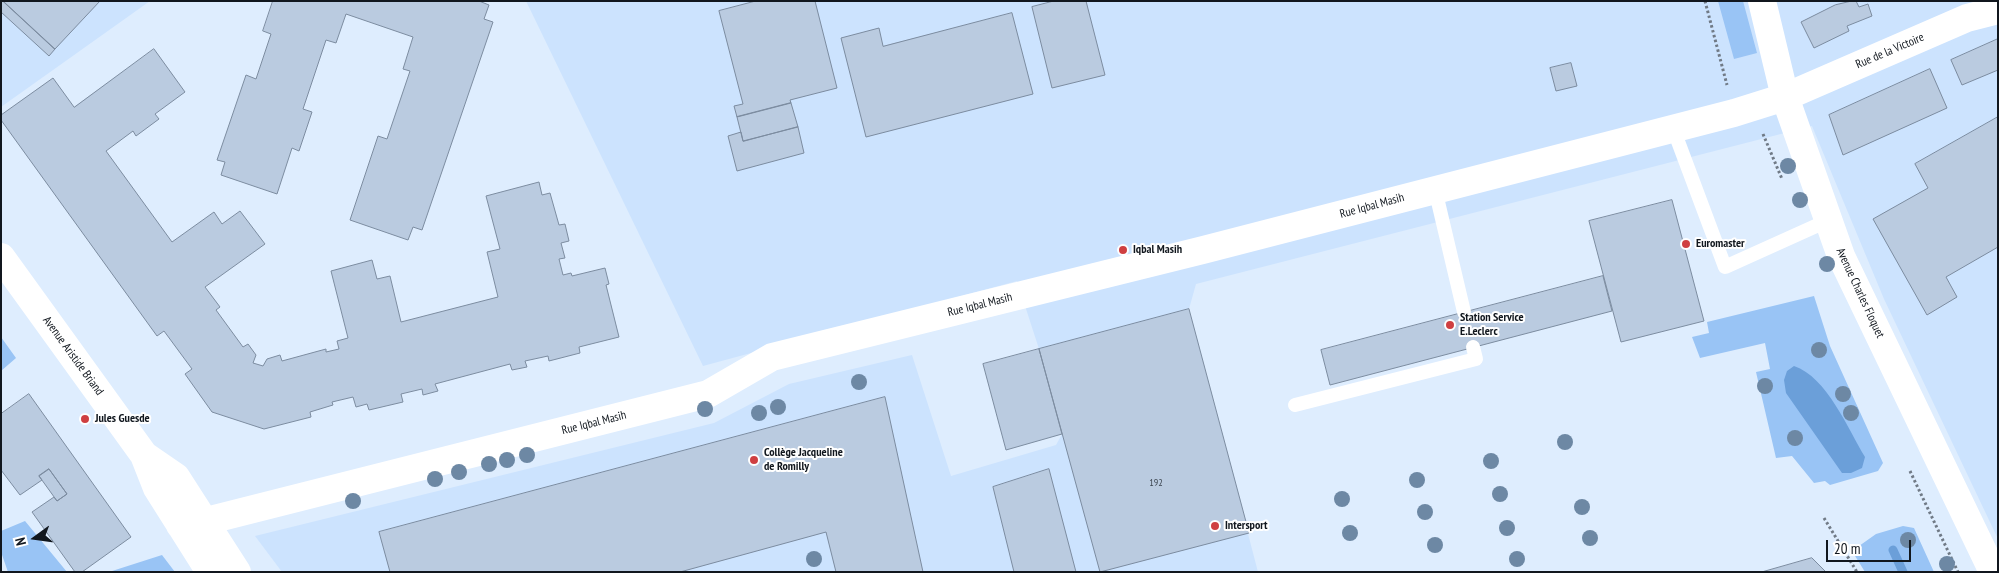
<!DOCTYPE html>
<meta charset="utf-8">
<style>
body{margin:0}
#map{position:relative;width:1999px;height:573px;overflow:hidden;background:#deedfe;font-family:"PT Sans Narrow",sans-serif}
canvas{display:block}
.frame{position:absolute;inset:0;border:2px solid #11171e;pointer-events:none}
.north{position:absolute;left:10px;top:513px;width:50px;height:50px;-webkit-text-stroke:4px #fff;paint-order:stroke;rotate:256deg;font-size:14px;font-weight:700;line-height:20px;text-align:center;color:#11171e}
.north::after{content:'';display:block;margin:auto;width:18px;height:22px;background:#11171e;clip-path:polygon(50% 0,100% 100%,50% 72%,0 100%)}
.scale{position:absolute;left:1826px;top:540px;width:85px;height:22px;box-sizing:border-box;border:2px solid #11171e;border-top:0;padding-left:6px;font-size:15px;line-height:18px;white-space:nowrap;color:#11171e;-webkit-text-stroke:4px #fff;paint-order:stroke}
</style>
<div id="map">
<canvas width="1999" height="573"></canvas>
<div class="frame"></div>
<div class="north">N</div>
<div class="scale">20 m</div>
</div>
<script>
const ctx = document.querySelector('canvas').getContext('2d');
ctx.lineJoin = 'round';
function fill(path, color) { ctx.fillStyle = color; ctx.fill(path, 'evenodd'); }
function trace(path, color, width, dash) { ctx.strokeStyle = color; ctx.lineWidth = width; ctx.lineCap = dash ? 'butt' : 'round'; ctx.setLineDash(dash || []); ctx.stroke(path); }
function label(font, color, halo, rows, align = 'center') {
  ctx.font = font + ' "PT Sans Narrow",sans-serif'; ctx.lineWidth = 4; ctx.setLineDash([]); ctx.textBaseline = 'middle'; ctx.strokeStyle = halo; ctx.fillStyle = color; for (const [text, x, y, turn = 0] of rows) {
    ctx.save(); ctx.translate(x, y); ctx.rotate((+turn || 0) * Math.PI / 180); ctx.textAlign = isNaN(turn) ? turn : align; if (halo) ctx.strokeText(text, 0, 0); ctx.fillText(text, 0, 0); ctx.restore();
  }
}
fill(new Path2D(`
 M1,1H150L1,107Z
 M526,1H1998V539L1884,299L1812,126L1196,284L1189,309L1258,572H282L255,536L714,423L789,384L912,355L951,476L1056,445L1062,434L1039,349L1017,281L703,366Z`), '#cce3fe');
fill(new Path2D(`
 M1718,1H1743L1757,53L1734,59Z
 M1814,296L1830,346L1883,463L1878,471L1830,485L1825,481L1814,483L1792,456L1776,458L1756,372L1770,369L1765,343L1700,358L1692,337L1709,333L1707,322Z
 M1,337L16,358L1,371Z
 M25,521L67,572H8L1,552V531Z
 M1903,526L1914,528L1934,572H1865L1852,551L1876,534Z
 M162,555L175,572H109Z`), '#99c4f5');
fill(new Path2D(`
 M1794,366C1827,377 1848,429 1865,457L1862,468L1851,473H1842L1786,393L1784,380L1787,371Z`), '#6b9fd9');
trace(new Path2D(`
 M1893,550L1903,572`), '#6b9fd9', 9);
const building = new Path2D(`
 M1,1H3L55,49L49,56L1,12Z
 M3,1H100L55,49Z
 M273,1H479L489,5L484,19L493,22L422,230L413,227L408,240L350,220L378,136L387,139L410,71L403,69L413,37L346,14L336,43L326,40L303,109L312,112L299,151L292,148L277,194L221,175L225,162L217,160L246,75L256,79L271,34L263,31Z
 M756,1H815L837,88L790,100L791,103L737,117L734,106L743,104L719,11Z
 M1054,1H1086L1105,75L1052,88L1032,7Z
 M1852,1H1856L1859,7L1868,4L1872,16L1847,26L1849,31L1814,48L1801,22L1835,5Z
 M1012,13L1033,94L866,137L841,38L879,28L883,46Z
 M1998,39V70L1962,85L1951,60Z
 M154,49L185,92L155,114L159,119L136,136L133,131L106,151L172,242L214,212L222,224L240,211L265,244L205,287L220,307L216,310L243,347L248,344L256,355L253,363L263,366L267,359L280,355L282,361L326,349V352L339,349L337,341L348,338L331,271L372,260L377,279L390,276L401,322L498,297L487,252L500,249L486,196L539,182L542,195L550,193L559,225L565,224L569,241L561,243L565,258L559,259L563,275L571,273L572,276L605,268L609,284L606,285L619,337L579,347L580,353L549,361L548,356L525,361L527,367L512,370L510,364L435,384L438,391L423,395L422,389L401,394L403,402L369,410L367,404L356,407L353,397L332,402L333,405L310,412L311,417L264,429L212,412L185,374L192,369L164,331L157,336L1,120V115L53,78L74,107Z
 M1571,63L1577,86L1556,91L1550,68Z
 M1930,69L1947,108L1843,155L1829,115Z
 M791,103L798,127L743,141L737,117Z
 M1998,117V247L1946,277L1957,297L1927,315L1873,219L1928,188L1915,164Z
 M798,127L804,153L737,171L728,136L741,132L743,141Z
 M1672,200L1704,321L1621,342L1589,221Z
 M1603,276L1612,311L1330,385L1321,350Z
 M1189,309L1249,533L1100,572L1039,349Z
 M1039,349L1062,434L1006,450L983,364Z
 M29,394L131,537L82,572H75L32,512L54,497L57,501L67,494L49,469L39,476L42,480L20,495L1,470V414Z
 M885,397L923,572H836L826,532L680,572H390L379,532Z
 M49,469L67,494L57,501L39,476Z
 M1049,469L1076,572H1014L993,487Z
 M1812,558L1826,572H1762Z`);
fill(building, '#bacbe0');
trace(building, '#7c8ca0', 1);
trace(new Path2D(`
 M1705,1L1727,85
 M1763,134L1782,179
 M1910,471L1958,572
 M1824,518L1857,572`), '#707a86', 3, [2.5, 2.5]);
trace(new Path2D(`
 M1673,128L1725,267L1827,221
 M1435,189L1464,312
 M1295,405L1476,359L1473,347`), '#fff', 14);
trace(new Path2D(`
 M1785,97L1967,18L1998,10`), '#fff', 28);
trace(new Path2D(`
 M1762,1L1785,97L1841,256L1993,572
 M1,257L144,455L157,488L210,572
 M144,455L176,477L237,572
 M180,525L206,521L708,394L772,357L1203,250L1734,113L1785,97`), '#fff', 28);
ctx.fillStyle = '#6d88a4';
for (const [x, y] of [
 [1788,166],
 [1800,200],
 [1827,264],
 [1819,350],
 [859,382],
 [1765,386],
 [1843,394],
 [778,407],
 [705,409],
 [759,413],
 [1851,413],
 [1795,438],
 [1565,442],
 [527,455],
 [507,460],
 [1491,461],
 [489,464],
 [459,472],
 [435,479],
 [1417,480],
 [1500,494],
 [1342,499],
 [353,501],
 [1582,507],
 [1425,512],
 [1507,528],
 [1350,533],
 [1590,538],
 [1908,540],
 [1435,545],
 [814,559],
 [1517,559],
 [1947,564]
]) { ctx.beginPath(); ctx.arc(x, y, 8, 0, 2 * Math.PI); ctx.fill(); }
for (const [x, y, r, color] of [
 [1686,244,5,"#cf3f41"],
 [1123,250,5,"#cf3f41"],
 [1450,325,5,"#cf3f41"],
 [85,419,5,"#cf3f41"],
 [754,460,5,"#cf3f41"],
 [1215,526,5,"#cf3f41"]
]) { const dot = new Path2D(); dot.arc(x, y, r, 0, 2 * Math.PI); ctx.fillStyle = color; ctx.fill(dot); trace(dot, '#fff', 2); }
label('10px', '#3b444e', null, [
 ["192",1156,483]
]);
label('12px', '#11171e', '#fff', [
 ["Rue de la Victoire",1890,51,-23],
 ["Rue Iqbal Masih",1372,206,-15],
 ["Avenue Charles Floquet",1860,293,65],
 ["Rue Iqbal Masih",980,305,-14],
 ["Avenue Aristide Briand",73,356,54],
 ["Rue Iqbal Masih",594,423,-14]
]);
label('bold 12px', '#11171e', '#fff', [
 ["Euromaster",1696,244],
 ["Iqbal Masih",1133,250],
 ["Station Service",1460,318],
 ["E.Leclerc",1460,332],
 ["Jules Guesde",95,419],
 ["Collège Jacqueline",764,453],
 ["de Romilly",764,467],
 ["Intersport",1225,526]
], 'left');
</script>
